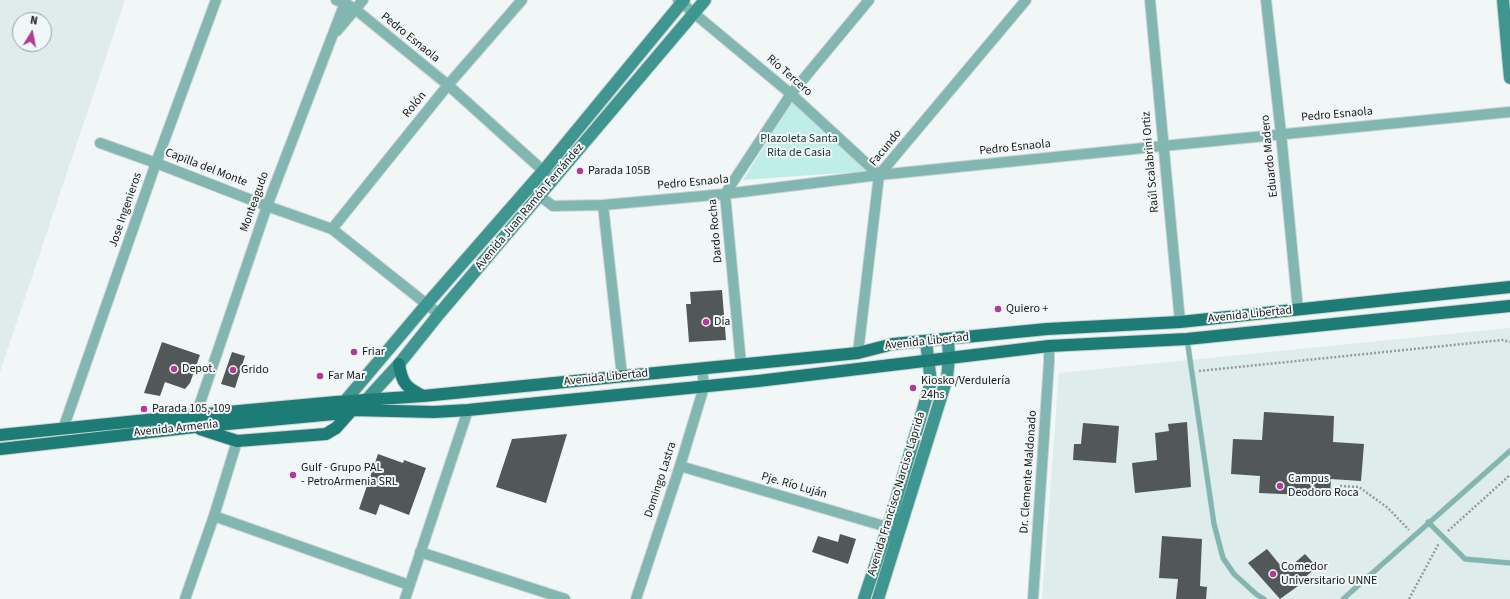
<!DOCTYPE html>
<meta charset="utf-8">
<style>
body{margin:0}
#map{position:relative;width:1510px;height:599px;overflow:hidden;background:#f1f7f6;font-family:"Source Sans 3",sans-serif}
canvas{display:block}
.north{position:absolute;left:12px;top:12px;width:40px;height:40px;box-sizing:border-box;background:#f1f7f6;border:1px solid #9a9e9e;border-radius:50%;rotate:10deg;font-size:11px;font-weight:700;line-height:16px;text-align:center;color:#171919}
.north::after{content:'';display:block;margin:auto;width:14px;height:18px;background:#b03c95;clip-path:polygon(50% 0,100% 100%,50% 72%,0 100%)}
</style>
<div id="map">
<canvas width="1510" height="599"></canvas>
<div class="north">N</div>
</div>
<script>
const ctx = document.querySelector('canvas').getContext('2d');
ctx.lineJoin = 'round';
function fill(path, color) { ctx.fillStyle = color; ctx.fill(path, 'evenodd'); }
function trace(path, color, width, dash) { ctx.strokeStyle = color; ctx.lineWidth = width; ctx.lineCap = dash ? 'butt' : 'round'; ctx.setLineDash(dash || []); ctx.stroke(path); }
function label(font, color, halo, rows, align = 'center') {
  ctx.font = font + ' "Source Sans 3",sans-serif'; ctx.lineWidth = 4; ctx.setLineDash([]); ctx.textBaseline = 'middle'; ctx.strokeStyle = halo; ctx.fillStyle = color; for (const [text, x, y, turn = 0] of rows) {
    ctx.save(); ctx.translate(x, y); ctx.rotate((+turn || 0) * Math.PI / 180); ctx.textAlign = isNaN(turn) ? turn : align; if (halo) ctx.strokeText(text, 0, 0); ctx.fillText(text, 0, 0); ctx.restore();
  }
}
fill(new Path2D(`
 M0,0H125L0,372ZM20,20H44V44H20Z
 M1510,328V599H1042L1059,373Z`), '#deedeb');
fill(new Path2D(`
 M793,101L870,171L743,180Z`), '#bfeee9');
fill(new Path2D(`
 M722,290L726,340L689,342L686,304H691L690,292Z
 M162,342L200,355L190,383L185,389L165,382L160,396L144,393Z
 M232,352L245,356L235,388L221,384Z
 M1264,412L1334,416L1333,442L1364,444L1361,481L1331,479L1330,496L1259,493L1260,476L1231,474L1233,439L1262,440Z
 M1187,422L1191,487L1135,493L1132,463L1157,460L1155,433L1169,431L1168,424Z
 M1083,423L1119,426L1116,463L1073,460L1074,444H1081Z
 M567,434L546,503L496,487L512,439Z
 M378,454L403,463L404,460L426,468L409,515L380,504L376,515L359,509Z
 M840,534L856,539L848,564L812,552L818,536L838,542Z
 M1162,536L1202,539L1200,586L1207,587L1206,599H1176L1178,579L1159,578Z
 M1267,549L1285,571L1305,554L1317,567L1297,584L1298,586L1280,599L1248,563Z`), '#525857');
const lane = new Path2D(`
 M1187,339L1214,524L1223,558L1234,574L1256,594L1264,599
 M1428,522L1465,559L1510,563
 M1343,599L1510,451`);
const street = new Path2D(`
 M336,0L345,3L355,9L448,85L549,176
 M678,0L791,94L879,175
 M1150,0L1180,322
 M1266,0L1281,134L1298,310
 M337,31L363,0
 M100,143L156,163L267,206L332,229L439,314
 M533,191L553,206L603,205L725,194L879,175L1163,146L1510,112
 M603,205L622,376
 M332,229L448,85L522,0
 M858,353L879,175L1026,0
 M741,364L725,194L791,94L869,0
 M196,415L267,206L346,0
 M63,429L156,163L216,0
 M680,466L894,529
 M214,516L409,585
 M420,552L565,599
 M185,599L214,516L237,441
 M405,599L468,410
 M636,599L680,466L704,387L702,368
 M1033,599L1049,362V346`);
const secondary = new Path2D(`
 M1503,0L1510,78
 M345,401L426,305L544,170L684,0
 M361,404L367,399L399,364L439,314L705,0
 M864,599L888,527L931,382L926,342
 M878,599L947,378L949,357L948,340`);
const primary = new Path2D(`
 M399,364C402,384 406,387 423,396
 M200,429L237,441L326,434L336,428L352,410
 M0,435L196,415L336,402L423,396L858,353L893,344L1047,329L1180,322L1510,287
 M0,449L195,427L334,414L352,410L434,412L468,410L758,381L1049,346L1187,339L1510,306`);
trace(lane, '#ced3d3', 6);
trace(street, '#ced3d3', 12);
trace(secondary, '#ced3d3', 14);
trace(primary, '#ced3d3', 14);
trace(new Path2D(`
 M1199,371L1502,340L1510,342
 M1340,486L1359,487L1388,508L1409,530
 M1448,531L1510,475
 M1409,599L1439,543`), '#969a9a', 2.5, [2, 2]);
trace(lane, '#82b6b1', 5);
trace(street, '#82b6b1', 10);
trace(secondary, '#3f9690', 12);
trace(primary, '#1e7c76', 12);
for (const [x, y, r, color] of [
 [580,171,4,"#b03c95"],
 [998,309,4,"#b03c95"],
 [706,322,4,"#b03c95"],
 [354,352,4,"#b03c95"],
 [174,369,4,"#b03c95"],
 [233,370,4,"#b03c95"],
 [320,376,4,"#b03c95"],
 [913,388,4,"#b03c95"],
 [144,409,4,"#b03c95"],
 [293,475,4,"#b03c95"],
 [1280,486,4,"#b03c95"],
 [1273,574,4,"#b03c95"]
]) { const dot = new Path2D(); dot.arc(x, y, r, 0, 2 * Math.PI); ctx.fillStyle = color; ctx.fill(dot); trace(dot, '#f1f7f6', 1.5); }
label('12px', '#171919', '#f1f7f6', [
 ["Pedro Esnaola",410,38,39],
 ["Río Tercero",789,76,41],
 ["Rolón",415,105,-51],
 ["Pedro Esnaola",1337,115,-5],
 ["Facundo",886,148,-51],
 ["Pedro Esnaola",1015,148,-6],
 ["Eduardo Madero",1270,156,-96],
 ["Raúl Scalabrini Ortiz",1151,162,-95],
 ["Capilla del Monte",206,168,21],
 ["Pedro Esnaola",693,183,-5],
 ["Monteagudo",255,202,-70],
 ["Avenida Juan Ramón Fernández",530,207,-50],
 ["Jose Ingenieros",126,210,-71],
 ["Dardo Rocha",716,231,-95],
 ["Avenida Libertad",1250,315,-6],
 ["Avenida Libertad",927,342,-6],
 ["Avenida Libertad",606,378,-6],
 ["Avenida Armenia",176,429,-6],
 ["Dr. Clemente Maldonado",1029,472,-86],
 ["Domingo Lastra",661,480,-72],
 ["Pje. Río Luján",794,486,16],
 ["Avenida Francisco Narciso Laprida",897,494,-73]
]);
label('12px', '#173634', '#f1f7f6', [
 ["Plazoleta Santa",799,139],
 ["Rita de Casia",799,153]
]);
label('12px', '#171919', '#f1f7f6', [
 ["Parada 105B",588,171],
 ["Quiero +",1006,309],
 ["Dia",714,322],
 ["Friar",362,352],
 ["Depot.",182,369],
 ["Grido",241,370],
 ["Far Mar",328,376],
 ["Kiosko/Verdulería",921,381],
 ["24hs",921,395],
 ["Parada 105, 109",152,409],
 ["Gulf - Grupo PAL",301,468],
 ["- PetroArmenia SRL",301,482],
 ["Campus",1288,479],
 ["Deodoro Roca",1288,493],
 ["Comedor",1281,567],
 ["Universitario UNNE",1281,581]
], 'left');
</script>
